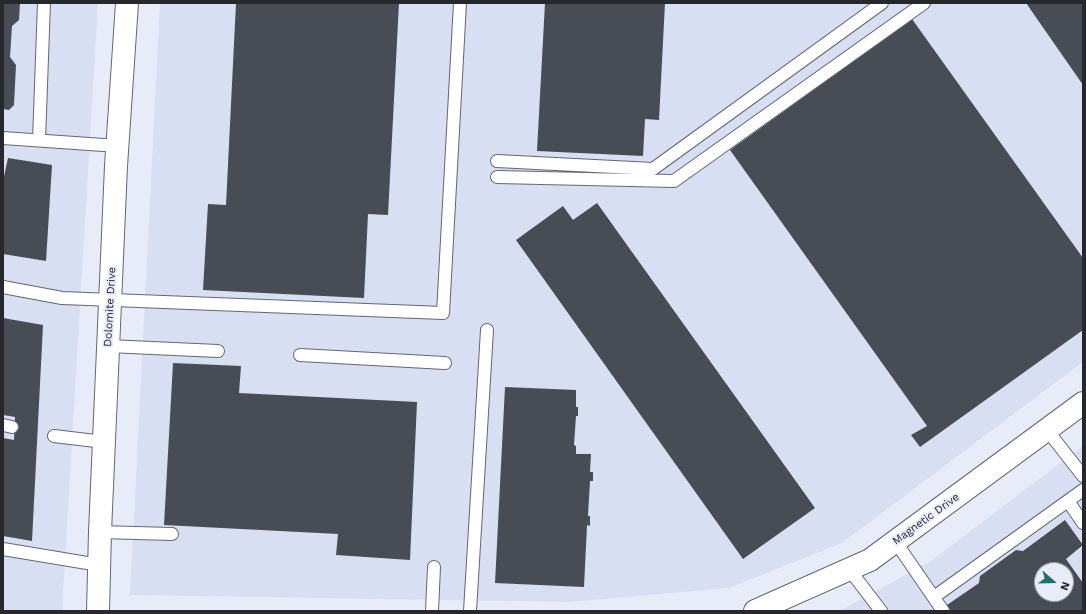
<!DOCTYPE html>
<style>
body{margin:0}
#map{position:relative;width:1086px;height:614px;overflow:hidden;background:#e8ecf8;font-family:"Work Sans",sans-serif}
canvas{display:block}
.frame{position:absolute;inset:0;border:4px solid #27282d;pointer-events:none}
.north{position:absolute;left:1034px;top:562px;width:40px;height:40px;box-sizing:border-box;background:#e8ecf8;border:1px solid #9b9ea7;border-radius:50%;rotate:110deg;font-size:11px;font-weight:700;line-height:16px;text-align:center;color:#27282d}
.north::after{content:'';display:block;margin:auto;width:14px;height:18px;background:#226e6d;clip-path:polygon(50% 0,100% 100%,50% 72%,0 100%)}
</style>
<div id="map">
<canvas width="1086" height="614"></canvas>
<div class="frame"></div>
<div class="north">N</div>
</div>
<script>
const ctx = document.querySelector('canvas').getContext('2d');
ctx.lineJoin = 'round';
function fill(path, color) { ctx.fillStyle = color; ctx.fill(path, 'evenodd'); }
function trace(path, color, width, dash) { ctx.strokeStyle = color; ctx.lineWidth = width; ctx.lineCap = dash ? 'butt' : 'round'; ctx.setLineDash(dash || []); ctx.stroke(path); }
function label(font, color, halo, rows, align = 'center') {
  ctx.font = font + ' "Work Sans",sans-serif'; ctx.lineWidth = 4; ctx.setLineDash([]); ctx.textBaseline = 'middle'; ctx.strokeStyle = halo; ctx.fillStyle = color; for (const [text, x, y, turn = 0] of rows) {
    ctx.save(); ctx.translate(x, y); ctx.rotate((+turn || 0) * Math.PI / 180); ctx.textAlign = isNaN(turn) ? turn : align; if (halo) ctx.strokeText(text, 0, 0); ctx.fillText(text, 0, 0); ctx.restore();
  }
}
fill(new Path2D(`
 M3,3H98L62,611H3Z
 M160,3H1083V362L842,543L729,588L569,602L130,595Z
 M1083,446V611H840L931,561ZM1042,570H1066V594H1042Z`), '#d8dff2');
fill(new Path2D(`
 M3,3H20L19,20L12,26L10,57L16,65L14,105L9,110L3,109Z
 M236,3H399L388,215L368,214L364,298L203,290L208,204L226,205Z
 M545,3H665L659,120L645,119L643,156L537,151Z
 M1026,3H1083V85Z
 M912,19L1083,258V330L920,447L911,435L927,426L730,150Z
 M8,158L52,165L46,261L3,254V181Z
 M597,203L815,508L743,559L516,240L563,206L573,220Z
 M3,318L43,325L32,541L3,536V438L14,440L15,417L3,415Z
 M173,363L241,366L239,393L417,402L410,560L336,555L338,534L164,525Z
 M505,387L576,390V407H578V416H576L574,445L576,446V454H591L590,472H593V481H590L588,516H590V526L587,525L584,587L495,583Z
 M1065,520L1083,545L1066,559L1083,583V611H951L947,605L979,583L980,576L1016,550L1023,551ZM1042,570H1066V594H1042Z`), '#484c55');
const service = new Path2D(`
 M3,138L118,146
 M39,140L44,3
 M497,161L653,169L882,3
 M497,177L674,181L924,3
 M3,287L62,298L443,313L460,3
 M108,346L218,351
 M300,355L445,363
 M3,425L12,427
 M1047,430L1083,476
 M54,436L104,442
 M1068,501L1083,523
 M100,532L172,534
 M895,541L943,611
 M3,549L99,565
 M849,569L881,611
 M934,597L1083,490
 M432,611L434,567
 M470,611L487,330`);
const minor = new Path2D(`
 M98,611L100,532L116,166L127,3
 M755,611L870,560L1083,403`);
trace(service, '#636770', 14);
trace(minor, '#636770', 24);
trace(service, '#fff', 12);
trace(minor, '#fff', 22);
label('11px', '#27282d', '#e8ecf8', [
 ["Dolomite Drive",110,307,-87],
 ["Magnetic Drive",926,519,-36]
]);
</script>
